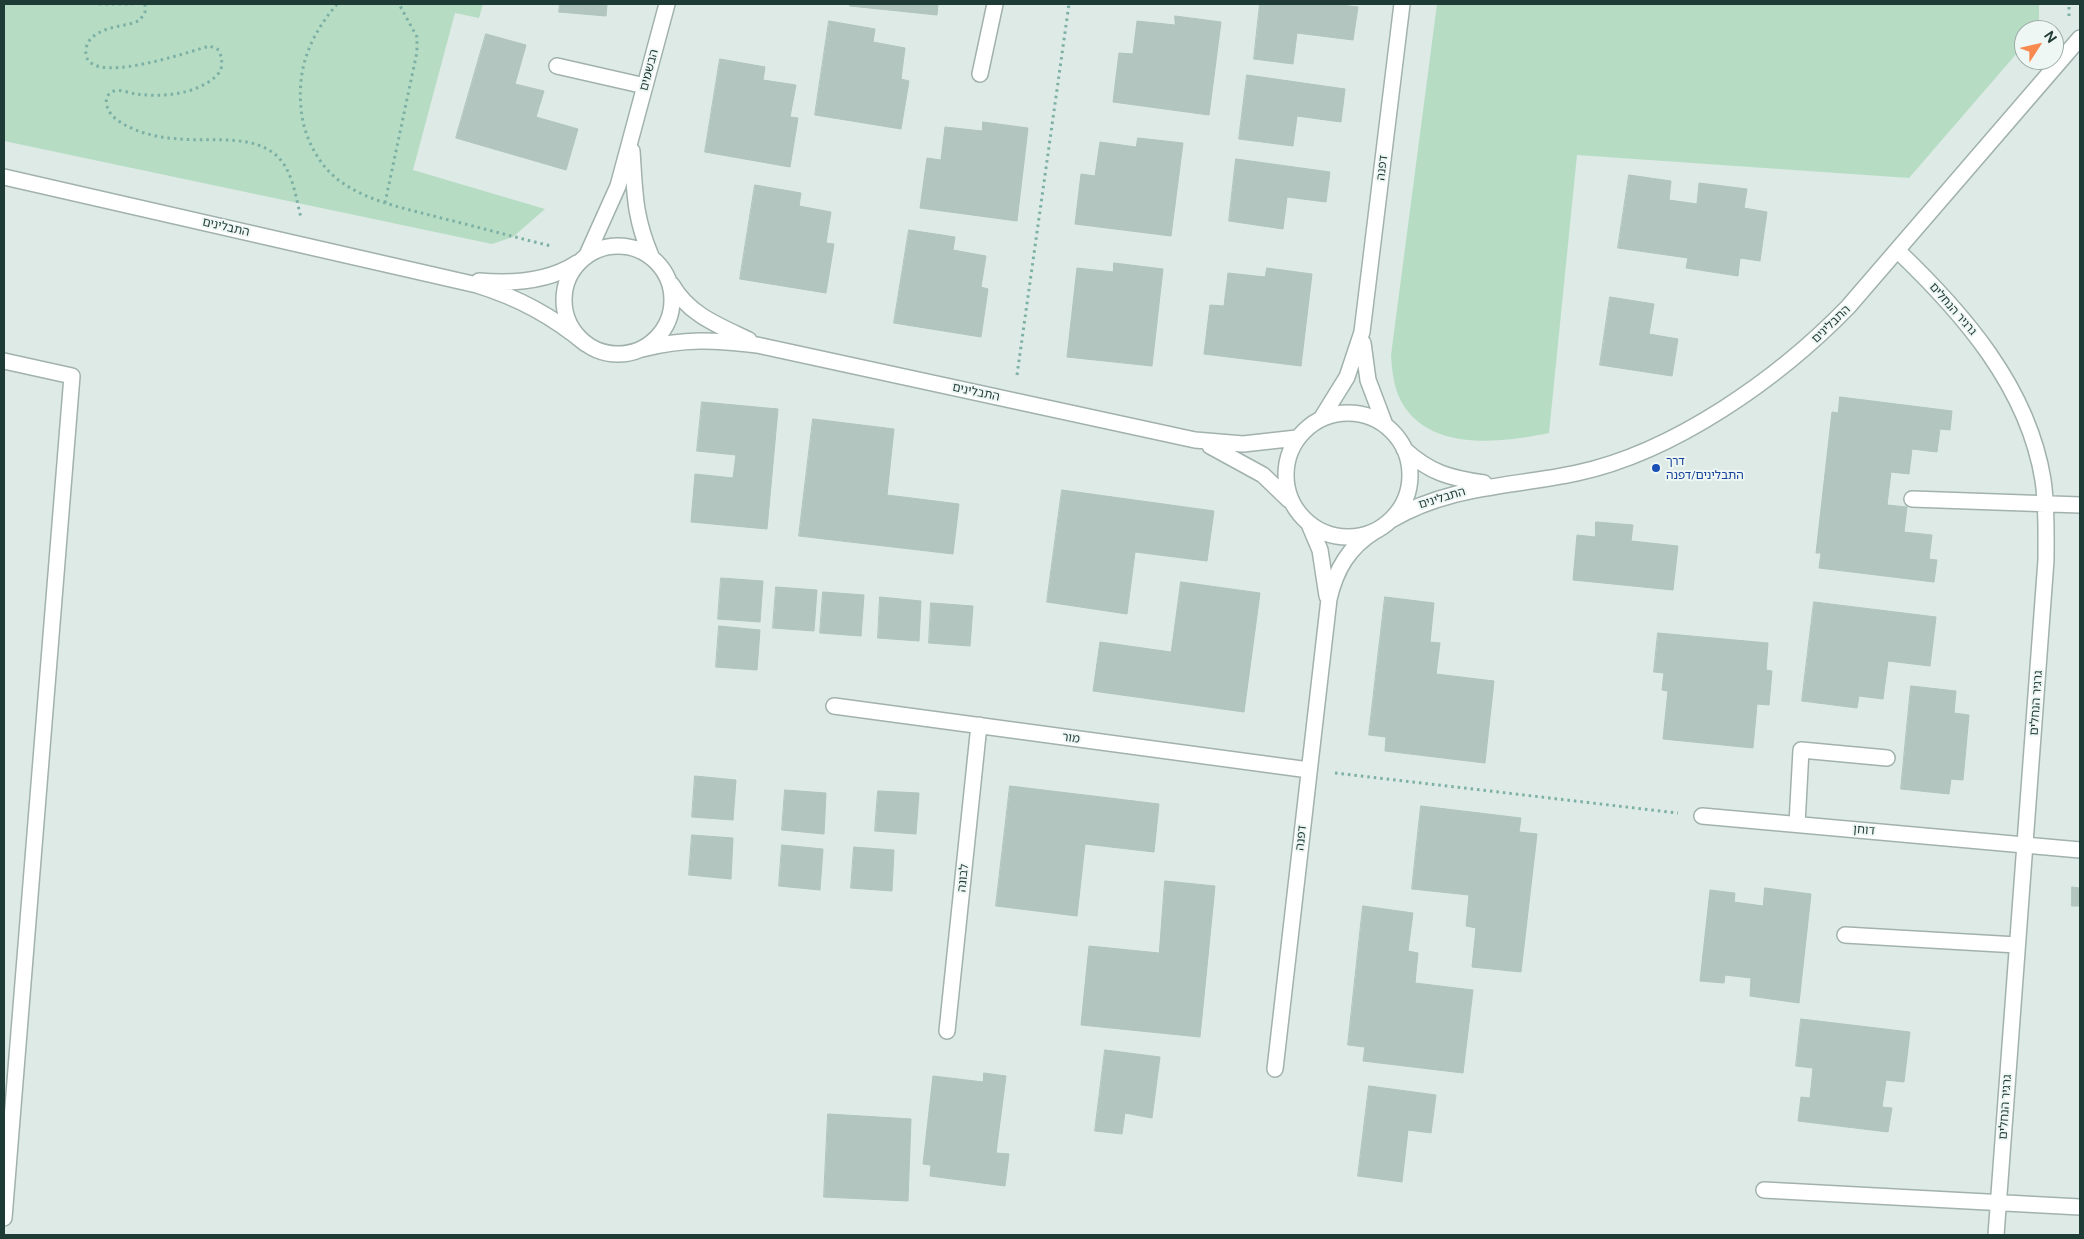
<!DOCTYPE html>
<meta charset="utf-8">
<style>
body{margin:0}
#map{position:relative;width:2084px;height:1239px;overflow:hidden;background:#deeae6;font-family:"Public Sans",sans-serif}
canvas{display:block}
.frame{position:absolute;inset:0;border:5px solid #1f3b36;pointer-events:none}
.north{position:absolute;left:2014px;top:20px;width:50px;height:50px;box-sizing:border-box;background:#eff7f4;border:1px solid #9caca8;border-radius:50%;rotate:55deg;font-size:14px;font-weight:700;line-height:20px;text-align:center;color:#1f3b36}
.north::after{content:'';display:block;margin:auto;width:18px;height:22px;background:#f8894f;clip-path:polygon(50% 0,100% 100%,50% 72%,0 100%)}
</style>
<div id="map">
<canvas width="2084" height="1239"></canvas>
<div class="frame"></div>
<div class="north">N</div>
</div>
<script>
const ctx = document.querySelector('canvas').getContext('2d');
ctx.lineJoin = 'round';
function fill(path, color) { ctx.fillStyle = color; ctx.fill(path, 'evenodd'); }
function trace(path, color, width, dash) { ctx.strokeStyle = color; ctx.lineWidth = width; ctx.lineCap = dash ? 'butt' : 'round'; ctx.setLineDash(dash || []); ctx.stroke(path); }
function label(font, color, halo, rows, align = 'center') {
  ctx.font = font + ' "Public Sans","Noto Sans Hebrew",sans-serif'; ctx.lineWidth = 4; ctx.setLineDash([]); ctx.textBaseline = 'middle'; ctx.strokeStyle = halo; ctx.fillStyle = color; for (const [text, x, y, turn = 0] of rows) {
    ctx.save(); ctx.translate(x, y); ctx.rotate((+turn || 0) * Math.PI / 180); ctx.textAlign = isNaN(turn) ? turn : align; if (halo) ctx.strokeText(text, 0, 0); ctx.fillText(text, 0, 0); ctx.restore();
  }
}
fill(new Path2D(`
 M4,4H483L479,18L455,13L413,170L545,209L513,237L492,244L4,141Z
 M1437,4H2039V28L2037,30H2024V45L1909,178L1577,155L1549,433C1501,443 1425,453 1399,397C1393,383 1392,369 1391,355Z`), '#b6ddc4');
const building = new Path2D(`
 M560,4H607L606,16L559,12Z
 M850,4H938L937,15L850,6Z
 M1260,4H1332L1358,7L1353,40L1297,33L1293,64L1254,59Z
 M1175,16L1221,22L1209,115L1113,102L1119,53L1133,54L1137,21L1175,25Z
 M829,21L875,29L873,42L905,48L901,79L909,81L901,129L815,115Z
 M486,34L526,45L515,84L544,91L536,117L578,129L566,170L456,138Z
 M720,59L765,67L763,80L796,85L790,117L798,118L790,167L705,152Z
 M1247,75L1345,89L1341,122L1297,116L1293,146L1239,139Z
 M983,122L1028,128L1017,221L920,208L927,158L941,160L945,127L982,131Z
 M1138,138L1183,143L1171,236L1075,224L1081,174L1095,176L1100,142L1136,147Z
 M1236,159L1330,172L1326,202L1287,197L1283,229L1229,221Z
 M1629,175L1671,181L1669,200L1697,204L1699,183L1747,189L1744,208L1767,212L1760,261L1740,258L1738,276L1686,268L1688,258L1618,248Z
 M755,185L801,193L799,206L831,212L826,243L834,244L826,293L740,279Z
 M909,230L955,237L953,250L986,256L981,287L988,289L981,337L894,323Z
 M1114,263L1163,269L1152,366L1067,357L1077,268L1113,272Z
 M1267,268L1312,274L1301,366L1204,354L1210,305L1224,306L1228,273L1265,277Z
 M1610,297L1654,304L1649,334L1678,339L1672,376L1600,365Z
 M1840,397L1952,411L1950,430L1940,429L1937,452L1912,449L1909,474L1891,472L1887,505L1907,507L1904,532L1932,535L1929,559L1937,560L1934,582L1819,568L1821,553H1816L1832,412L1838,413Z
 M702,402L778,409L767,529L691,522L695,474L733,478L736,455L697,451Z
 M813,419L894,429L887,495L959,504L953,554L799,536Z
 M1062,490L1214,511L1207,561L1135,552L1127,614L1047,602Z
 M1596,522L1633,525L1631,541L1678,546L1673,590L1573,580L1577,535L1595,537Z
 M721,578L763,581L760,622L718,619Z
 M1181,582L1260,593L1244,712L1093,691L1100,642L1171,652Z
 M776,587L817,590L814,631L773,628Z
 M823,592L864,595L861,636L820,633Z
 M880,597L921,601L919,641L878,638Z
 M1385,597L1434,603L1430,642L1440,643L1436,674L1494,681L1485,763L1385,751L1386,737L1369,735Z
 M1814,602L1936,617L1930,666L1888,661L1883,699L1859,696L1857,708L1802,701Z
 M931,603L973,606L970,646L929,643Z
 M719,626L760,630L757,670L716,667Z
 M1658,633L1768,643L1766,670L1772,671L1769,705L1757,704L1753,748L1663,739L1668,691L1662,690L1664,673L1654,672Z
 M1911,686L1956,691L1954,713L1969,715L1963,780L1951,779L1949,794L1901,789Z
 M695,776L736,780L733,820L692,817Z
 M1010,786L1159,804L1154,852L1085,844L1077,916L996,906Z
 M785,790L826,793L824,834L782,830Z
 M878,791L919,793L916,834L875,831Z
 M1421,806L1521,818L1519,832L1537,834L1521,972L1472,967L1476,928L1466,926L1469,895L1412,889Z
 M692,835L733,838L731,879L689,875Z
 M782,845L823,849L820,890L779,886Z
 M854,847L894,850L892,891L851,888Z
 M1165,881L1215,886L1200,1037L1081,1025L1089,946L1159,953Z
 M2072,887L2080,888V927V906H2072Z
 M1765,888L1811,894L1799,1003L1750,996L1751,978L1725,975L1724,983L1700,981L1710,890L1735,893L1734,902L1763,906Z
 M1363,906L1413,913L1408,951L1418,953L1415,983L1473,990L1463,1073L1363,1061L1365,1047L1348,1045Z
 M1801,1019L1910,1032L1904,1082L1886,1080L1882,1107L1892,1108L1888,1132L1798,1121L1801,1097L1810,1098L1813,1068L1796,1066Z
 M1105,1050L1160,1057L1152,1118L1125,1113L1122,1134L1095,1131Z
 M984,1073L1006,1076L996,1153L1009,1154L1005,1186L930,1176L931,1165L923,1164L933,1076L983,1082Z
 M1369,1086L1436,1095L1431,1133L1408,1130L1402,1182L1358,1176Z
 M828,1114L911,1119L908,1201L824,1197Z`);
fill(building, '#b3c5bf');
trace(building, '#b0c4be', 1);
const minor = new Path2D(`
 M557,66L645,86
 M980,74L995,4
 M632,151C635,193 634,216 651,256
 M4,177L477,285C519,298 552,316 586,344
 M564 300a54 54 0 1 1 108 0a54 54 0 1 1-108 0Z
 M1897,250C1963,313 2028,387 2043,480C2047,507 2046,533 2046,560L1996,1235
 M587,255L618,186L667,4
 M479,281C513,284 548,282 577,263
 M672,285C689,315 720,326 749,340
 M1363,343L1368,380L1385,425
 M642,349C685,338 714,340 757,345L1195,440L1243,444L1297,438
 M4,361L72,376L4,1218
 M1286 475a62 62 0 1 1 124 0a62 62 0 1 1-124 0Z
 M1321,419L1347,377L1362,332L1402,4
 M1210,446L1263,475L1289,500
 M1404,449C1430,473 1450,478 1484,483
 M1912,499L2080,505
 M1391,520C1450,485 1512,487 1577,473C1675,452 1779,378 1848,307L2080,38
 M1309,524L1320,550L1327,596
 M834,706L1309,770
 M1702,816L2080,850
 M1797,824L1801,750L1887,758
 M1845,935L2017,945
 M947,1031L979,725
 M1275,1069L1329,599C1336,569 1349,547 1375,531
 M1764,1190L2080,1207`);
trace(minor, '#a1b2ae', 18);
trace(new Path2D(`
 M99,4H133
 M145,4V12L140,20C127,27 110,25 97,34C91,37 87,42 86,49C80,91 193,50 210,46L219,50C224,65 223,72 210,81C189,95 161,97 136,94C129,93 120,89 114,91C107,93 105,100 107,106C109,115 118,121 125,125C142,134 161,138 180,139C211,142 255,133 279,158C293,173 296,198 301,218
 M337,4C311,35 297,66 301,108C303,136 319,168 344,184C373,203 408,209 441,218C478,227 514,237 551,246
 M2069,16V4
 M385,203L417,52V37L399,4
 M1017,375L1069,4
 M1335,773L1678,813`), '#7db0a5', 3, [2.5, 4]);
trace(minor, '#fff', 15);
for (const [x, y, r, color] of [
 [1656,468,5,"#1a4fb4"]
]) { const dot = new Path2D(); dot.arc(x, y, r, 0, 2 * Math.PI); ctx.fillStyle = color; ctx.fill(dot); trace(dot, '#eff7f4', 2); }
label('12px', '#1f3b36', '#eff7f4', [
 ["הבשמים",649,70,-75],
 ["דפנה",1382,168,-83],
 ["התבלינים",226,227,13],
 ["גרגיר הנחלים",1953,309,49],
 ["התבלינים",1831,324,-44],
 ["התבלינים",976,392,12],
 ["התבלינים",1442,498,-17],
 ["גרגיר הנחלים",2036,703,-86],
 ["מור",1071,738,8],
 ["דוחן",1864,830,5],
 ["דפנה",1301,838,-84],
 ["לבונה",963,878,-84],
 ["גרגיר הנחלים",2005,1107,-86]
]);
label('12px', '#164399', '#eff7f4', [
 ["דרך",1666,461],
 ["התבלינים/דפנה",1666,475]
], 'left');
</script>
